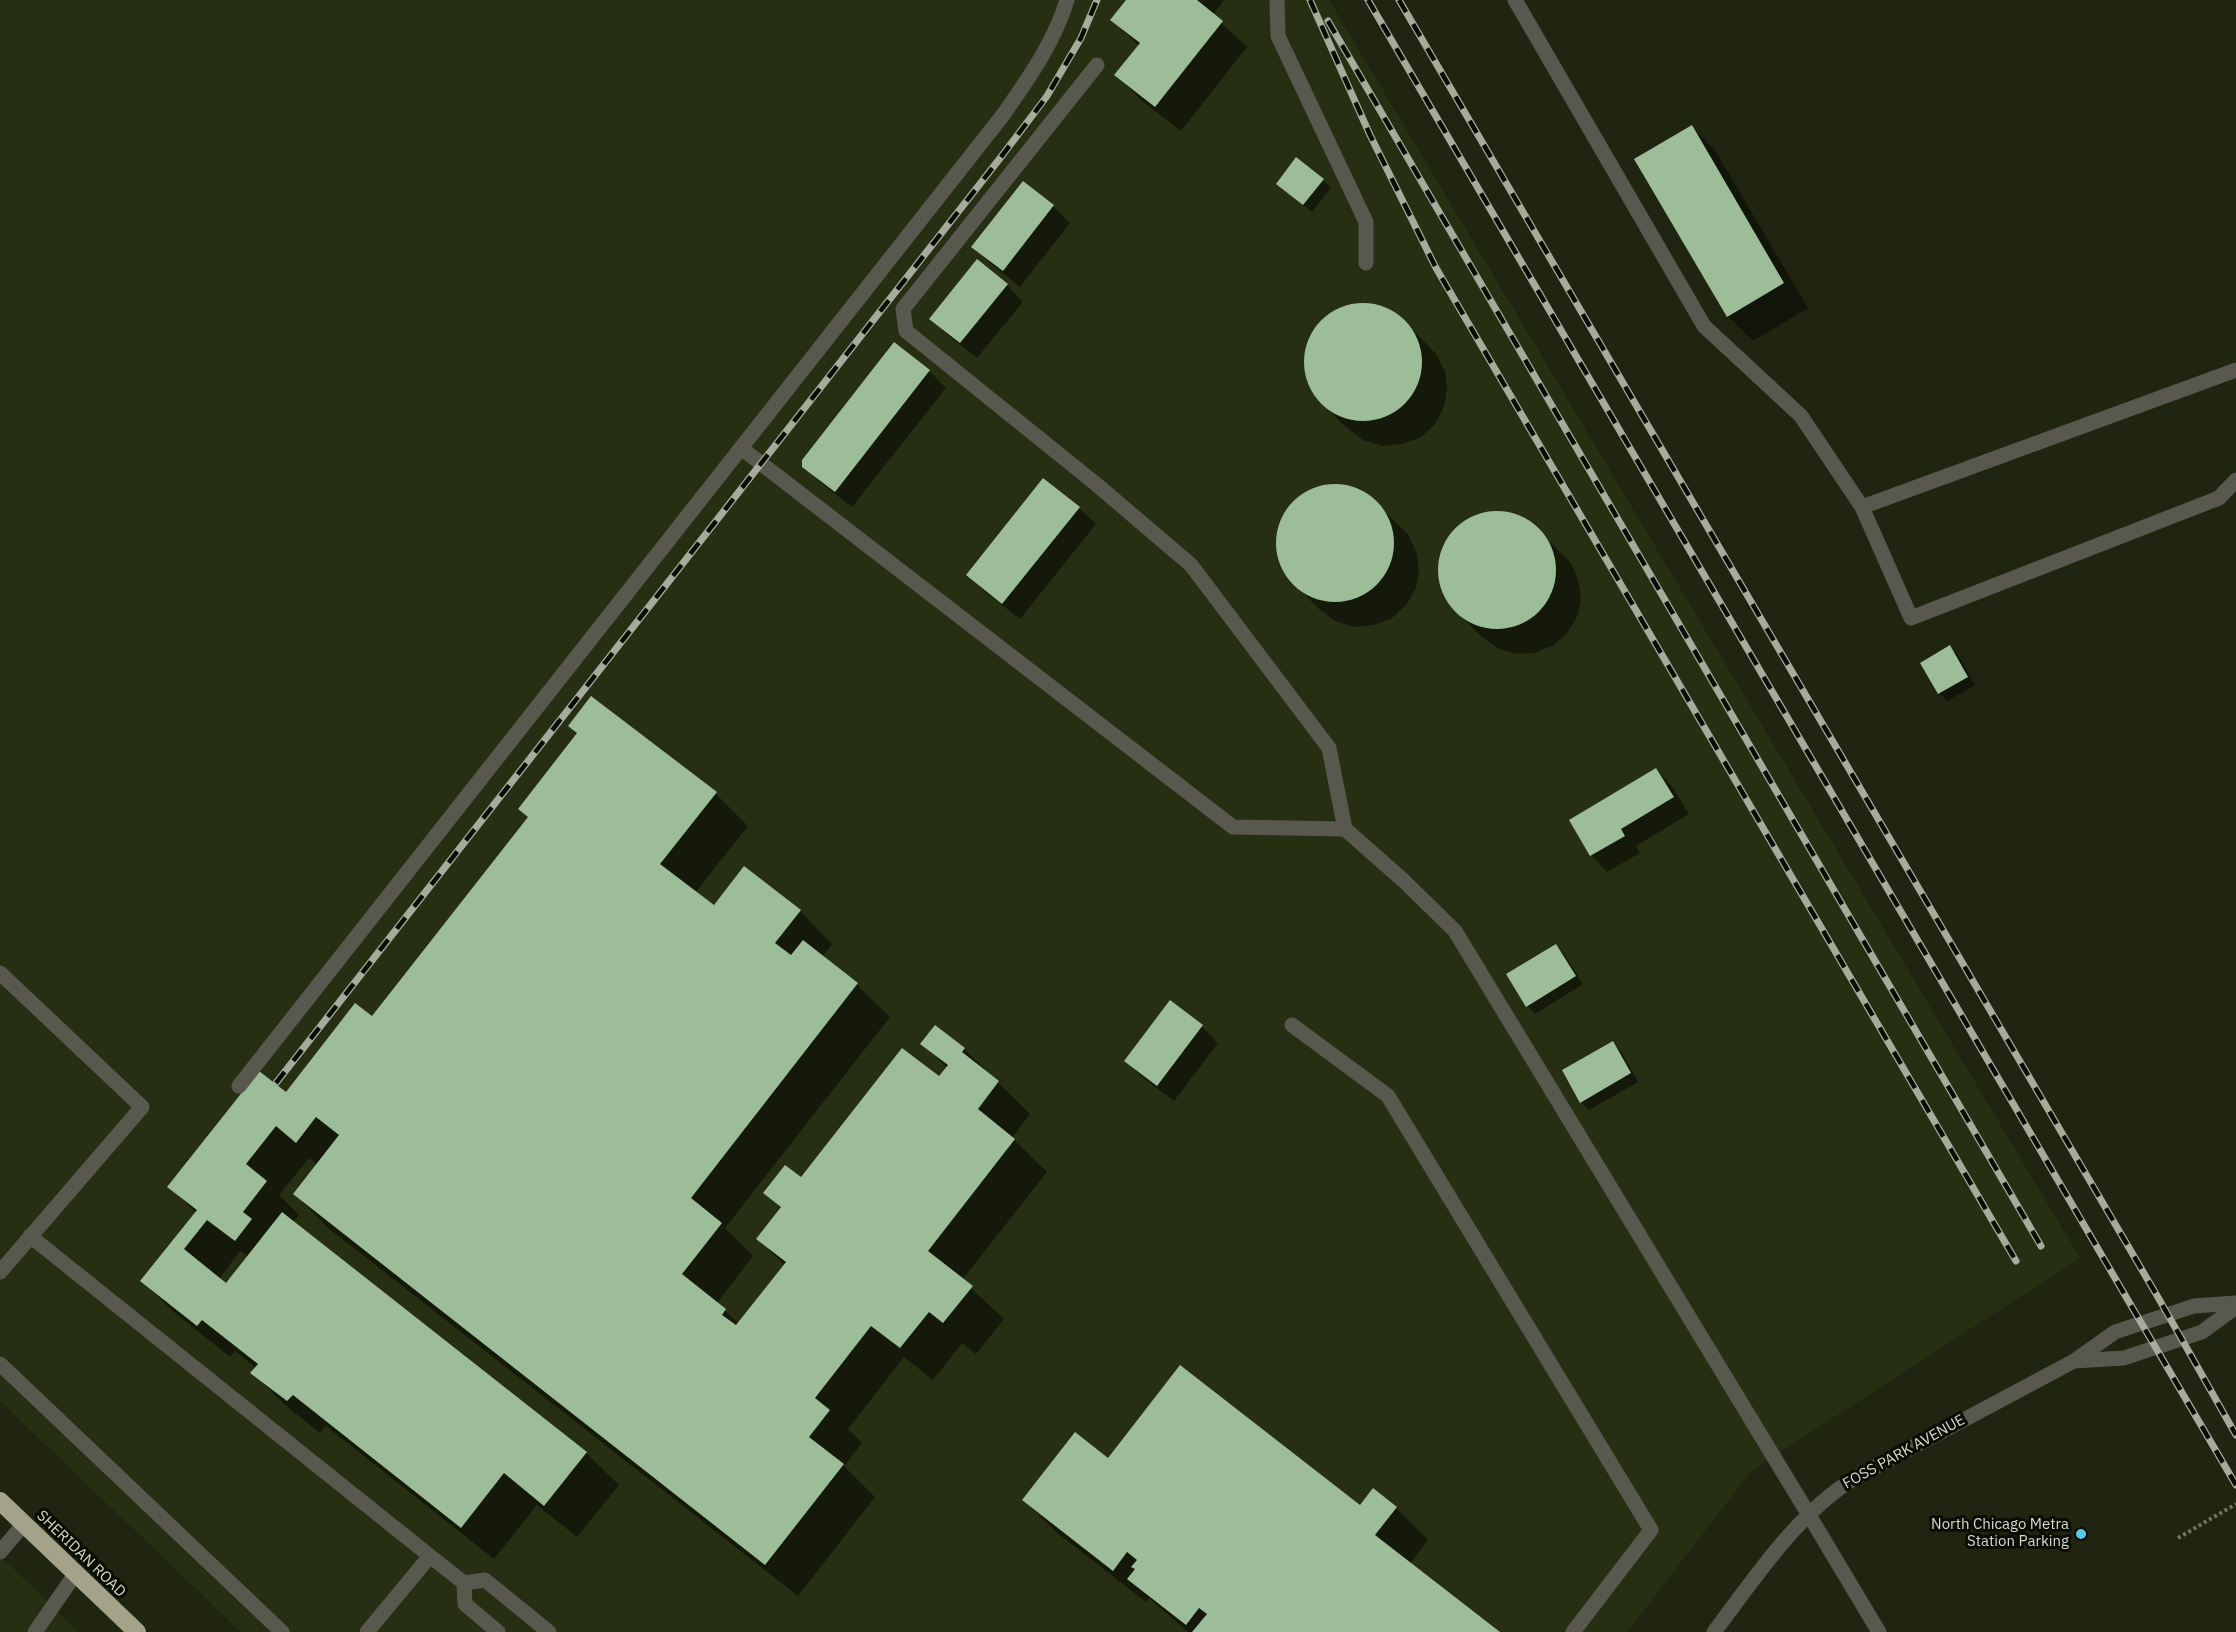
<!DOCTYPE html>
<style>
body{margin:0}
canvas{display:block;background:#1f2511}
</style>
<canvas width="2236" height="1632"></canvas>
<script>
const ctx = document.querySelector('canvas').getContext('2d');
ctx.lineJoin = 'round';
function fill(path, color) { ctx.fillStyle = color; ctx.fill(path, 'evenodd'); }
function trace(path, color, width, dash) { ctx.strokeStyle = color; ctx.lineWidth = width; ctx.lineCap = dash ? 'butt' : 'round'; ctx.setLineDash(dash || []); ctx.stroke(path); }
function label(font, color, halo, rows, align = 'center') {
  ctx.font = font + ' "IBM Plex Sans",sans-serif'; ctx.lineWidth = 6; ctx.setLineDash([]); ctx.textBaseline = 'middle'; ctx.strokeStyle = halo; ctx.fillStyle = color; for (const [text, x, y, turn = 0] of rows) {
    ctx.save(); ctx.translate(x, y); ctx.rotate((+turn || 0) * Math.PI / 180); ctx.textAlign = isNaN(turn) ? turn : align; if (halo) ctx.strokeText(text, 0, 0); ctx.fillText(text, 0, 0); ctx.restore();
  }
}
fill(new Path2D(`
 M0,0H1329L2080,1258L1751,1471L1627,1632H241L0,1401Z
 M0,1556L79,1632H0Z`), '#272f13');
fill(new Path2D(`
 M1128,0H1224L1213,15L1247,47L1181,131L1141,100L1116,75L1139,46L1112,20Z
 M1692,127L1716,152L1808,308L1753,341L1728,316Z
 M1323,180L1331,188L1312,212L1278,184Z
 M1023,183L1053,206L1070,223L1020,287L990,263L973,247Z
 M1007,285L1023,302L977,358L948,335L931,318Z
 M1363,304L1382,307L1398,315L1436,354L1445,371L1447,389L1444,407L1435,424L1421,437L1402,444L1382,446L1363,440L1347,428L1321,403L1310,386L1305,367L1307,348L1315,329L1328,315L1345,307Z
 M895,344L929,371L946,388L852,507L821,483L804,466Z
 M1334,484L1353,487L1369,496L1408,534L1416,551L1419,570L1416,588L1407,604L1392,618L1374,625L1354,627L1335,621L1319,609L1293,583L1282,567L1277,547L1279,528L1287,510L1300,496L1316,487Z
 M1079,508L1096,524L1020,619L985,592L968,575Z
 M1496,512L1515,515L1531,523L1570,562L1578,579L1581,597L1578,615L1568,632L1554,645L1535,653L1516,654L1497,648L1481,636L1455,611L1444,594L1439,575L1441,555L1449,537L1462,524L1478,515Z
 M1950,647L1958,655L1975,685L1947,701L1939,693Z
 M1656,770L1672,786L1689,814L1636,846L1640,853L1607,872L1591,855Z
 M716,794L748,826L695,893L714,907L800,911L832,944L822,957L857,985L890,1017L725,1228L753,1256L717,1303L739,1324L785,1266L758,1239L782,1209L765,1192L801,1179L939,1079L947,1068L922,1043L936,1027L964,1049L1030,1114L1012,1138L1047,1172L962,1280L1004,1319L976,1354L962,1343L933,1380L904,1357L848,1429L862,1443L844,1466L875,1497L798,1596L327,1227L295,1194L318,1165L309,1158L279,1195L299,1215L293,1222L586,1453L619,1485L577,1537L537,1505L494,1559L326,1426L320,1433L285,1405L252,1372L256,1368L235,1351L230,1357L175,1313L142,1281L196,1213L169,1186L286,1094L372,1018L529,818L520,809ZM240,1251L248,1257L226,1285L219,1279Z
 M1556,946L1564,954L1583,984L1535,1014L1527,1006Z
 M1202,1026L1218,1043L1174,1101L1143,1078L1126,1061Z
 M1613,1043L1621,1051L1638,1082L1589,1110L1581,1102Z
 M1108,1460L1360,1507L1396,1508L1428,1540L1410,1564L1498,1632H1188L1149,1598L1146,1602L1056,1532L1024,1500Z`), '#0007');
fill(new Path2D(`
 M1126,0H1197L1223,21L1155,107L1114,75L1140,43L1110,20Z
 M1692,125L1784,283L1727,317L1634,159Z
 M1296,157L1324,179L1303,205L1276,184Z
 M1023,181L1054,205L1003,271L971,247Z
 M977,259L1008,284L960,343L929,319Z
 M1304 362a59 59 0 1 1 118 0a59 59 0 1 1-118 0Z
 M894,342L930,370L835,492L802,467V460Z
 M1043,478L1080,507L1002,604L966,575Z
 M1276 543a59 59 0 1 1 118 0a59 59 0 1 1-118 0Z
 M1438 570a59 59 0 1 1 118 0a59 59 0 1 1-118 0Z
 M1950,645L1968,677L1938,694L1920,663Z
 M591,696L717,792L660,864L714,905L744,866L801,910L775,943L791,955L803,940L858,983L691,1198L722,1223L682,1274L726,1309L722,1315L736,1325L786,1262L756,1239L781,1207L763,1193L785,1165L801,1177L902,1048L939,1076L948,1065L920,1044L935,1025L965,1048L962,1052L999,1081L978,1109L1015,1139L928,1251L973,1286L943,1323L929,1312L900,1348L871,1326L815,1398L830,1410L809,1437L844,1464L765,1565L293,1194L339,1135L316,1117L296,1143L276,1126L246,1164L267,1181L243,1212L252,1219L235,1241L207,1220L184,1249L226,1283L282,1212L587,1452L544,1506L504,1473L461,1528L293,1395L287,1401L250,1373L258,1364L202,1320L197,1326L140,1281L197,1210L167,1187L259,1071L286,1092L355,1003L372,1016L528,817L518,809L577,733L568,726Z
 M1656,768L1674,797L1621,829L1625,836L1590,856L1569,820Z
 M1556,944L1576,976L1526,1007L1506,974Z
 M1170,1000L1203,1025L1157,1086L1124,1061Z
 M1613,1041L1631,1073L1580,1103L1562,1070Z
 M1180,1365L1360,1505L1373,1488L1397,1507L1375,1535L1500,1632H1192L1207,1614L1199,1608L1186,1625L1127,1579L1135,1569L1131,1567L1137,1560L1127,1552L1113,1571L1022,1500L1075,1432L1108,1458Z`), '#9dbd98');
trace(new Path2D(`
 M2178,1538L2236,1504`), '#707564', 4, [3, 3]);
trace(new Path2D(`
 M1277,0L1278,36L1366,222V263
 M1515,0L1704,326L1801,416L1862,507L1911,618L2219,498L2236,480
 M1097,65L903,309L906,331L1096,484L1191,565L1329,748L1345,829L1404,881L1455,931L1809,1515
 M741,448L1233,827L1345,829
 M1862,507L2236,370
 M0,973L142,1107L0,1272
 M1292,1025L1388,1096L1651,1530L1573,1632
 M239,1086L1003,115C1028,79 1054,43 1067,0
 M30,1236L430,1556
 M0,1364L282,1632
 M0,1552L24,1524
 M464,1583L465,1604L498,1632
 M35,1632L76,1573
 M367,1632L430,1556L464,1583L485,1580L549,1632`), '#59584e', 15);
trace(new Path2D(`
 M2074,1361L2124,1358L2202,1332L2236,1307
 M1809,1515L1879,1632
 M1714,1632C1755,1578 1795,1516 1853,1479L2074,1361L2115,1332L2194,1306L2236,1303`), '#59584e', 15);
trace(new Path2D(`
 M0,1501L137,1632`), '#a4a288', 18);
const rail = new Path2D(`
 M1310,0L1370,135L1436,268L2016,1261
 M1368,0L2236,1485
 M1399,0L2159,1299L2236,1435
 M1328,21L2041,1246
 M276,1083L1001,157L1047,96L1081,38L1097,0`);
trace(rail, '#a6ab9c', 7);
trace(rail, '#0a0d05', 4.5, [14]);
for (const [x, y, r, color] of [
 [2081,1534,6,"#58c9e4"]
]) { const dot = new Path2D(); dot.arc(x, y, r, 0, 2 * Math.PI); ctx.fillStyle = color; ctx.fill(dot); trace(dot, '#0a0d05', 2); }
label('15px', '#d5dacd', '#0a0d05', [
 ["FOSS PARK AVENUE",1904,1452,-29],
 ["SHERIDAN ROAD",81,1554,44]
]);
label('15px', '#d5dacd', '#0a0d05', [
 ["North Chicago Metra",2069,1525],
 ["Station Parking",2069,1542]
], 'right');
</script>
